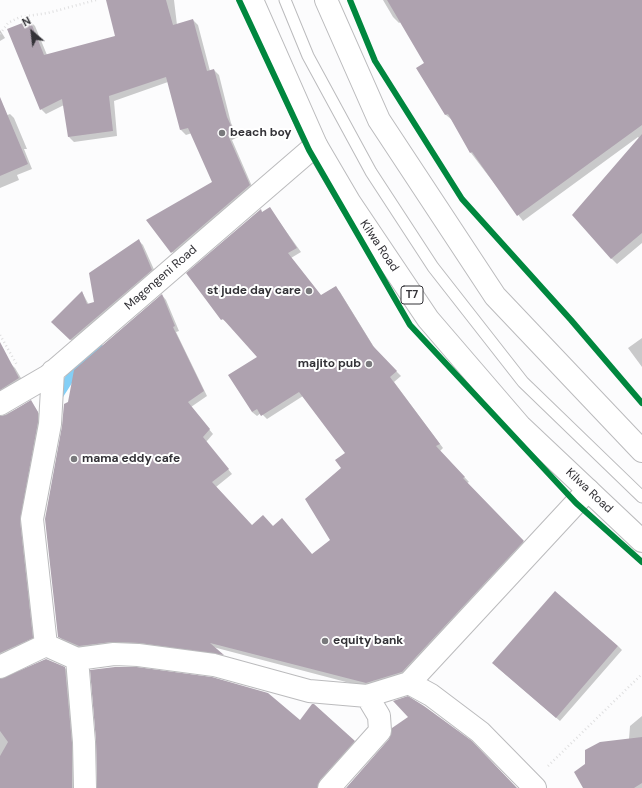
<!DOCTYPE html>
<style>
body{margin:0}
#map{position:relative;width:642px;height:788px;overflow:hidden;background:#fcfcfd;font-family:"DM Sans",sans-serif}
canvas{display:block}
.north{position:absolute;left:12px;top:12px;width:40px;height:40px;-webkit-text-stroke:3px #fff;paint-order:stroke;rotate:332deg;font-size:11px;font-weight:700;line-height:16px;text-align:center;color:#333237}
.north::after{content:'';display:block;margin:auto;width:14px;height:18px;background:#333237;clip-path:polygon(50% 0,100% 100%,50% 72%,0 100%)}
</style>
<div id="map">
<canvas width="642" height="788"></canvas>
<div class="north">N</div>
</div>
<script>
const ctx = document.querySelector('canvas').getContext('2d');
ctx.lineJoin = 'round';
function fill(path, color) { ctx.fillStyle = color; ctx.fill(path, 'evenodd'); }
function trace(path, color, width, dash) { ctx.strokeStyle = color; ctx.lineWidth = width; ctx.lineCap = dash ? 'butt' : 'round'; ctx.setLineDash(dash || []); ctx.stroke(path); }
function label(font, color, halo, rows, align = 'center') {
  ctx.font = font + ' "DM Sans",sans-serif'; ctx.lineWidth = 4; ctx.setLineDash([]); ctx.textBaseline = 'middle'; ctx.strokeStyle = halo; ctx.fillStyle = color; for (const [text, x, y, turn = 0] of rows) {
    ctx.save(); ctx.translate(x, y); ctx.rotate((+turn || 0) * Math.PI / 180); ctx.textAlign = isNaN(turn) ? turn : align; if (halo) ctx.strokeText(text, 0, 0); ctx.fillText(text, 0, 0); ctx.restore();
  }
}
fill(new Path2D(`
 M107,0H174L177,25L193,20L198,25L210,71L214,70L219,75L231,123L238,137L232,140L254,191L177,258L148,221L213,182L192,133L186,135L181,130L168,82L114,101L117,136L74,142L69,137L64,105L46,114L41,109L30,21L35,26L47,55L116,37Z
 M383,0H642V243L617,264L611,258L640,139L638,137L523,221L471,153L452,120L446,115L426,63L401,22L399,23L393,17Z
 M0,30L5,38L0,41Z
 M10,114L14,118L27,149H24L32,169L17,175L19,180L0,188V118Z
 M270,209L301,252L291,258L321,296L335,287L340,292L377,352L401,376L394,382L443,448L440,451L469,482L467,483L527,546L407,676L365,687L213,647L226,658L84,650L63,641L59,636L69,403L162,295L166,300L179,331L176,332L207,396L191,407L213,434L206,442L232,474L216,487L252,526L273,527L282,519L312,555L332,541L342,468L347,453L303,396L267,419L261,413L257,416L252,412L259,357L228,323L222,319L188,274Z
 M139,241L143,245L156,274L75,344L53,322L82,292L89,305L95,303Z
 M642,338V367L628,348Z
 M10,363L15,368L24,383L0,398V368Z
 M31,402L42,418L37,642L0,660V417Z
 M618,646L622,650L560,721L498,668Z
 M65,668L70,673L77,788H0V680Z
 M642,716V788H584L629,739L630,726Z
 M300,722L354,741L359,746L323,788H98Z`), '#0003');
trace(new Path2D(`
 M57,398L75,370L98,346`), '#84cff6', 9);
fill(new Path2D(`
 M106,0H166L173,25L193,19L207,71L214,69L227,117L234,132L228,135L250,185L171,253L146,220L212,182L188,128L180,130L166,77L109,96L113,131L68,137L62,99L40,110L7,29L30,20L44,55L115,36Z
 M387,0H642V125L517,216L472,152L470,153L448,114L445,115L416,68L424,63Z
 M0,97L28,164L0,176Z
 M642,134V233L611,259L572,215Z
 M270,207L297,248L288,253L321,295L336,286L373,346L397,371L390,377L440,444L436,446L465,477L463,478L524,541L402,672L366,683L210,643L224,655L139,643L112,642L79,646L58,637L45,519L62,426L64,404L68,402L74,370L162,294L175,326L173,327L204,391L188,402L210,429L203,437L229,469L212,482L252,525L263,515L273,526L282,518L312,554L330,540L305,499L341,468L335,460L345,453L299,392L261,416L257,409L252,412L228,375L257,357L223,319L221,320L186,273L261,209L262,212Z
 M139,239L152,270L70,340L51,322L82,291L87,304L94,302L89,273Z
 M0,342L19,378L0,390Z
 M31,400L38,412V422L20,520L33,638L0,653V416L6,415Z
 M555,591L618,646L556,718L492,663Z
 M46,659L65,667L72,743V788H0V756L8,742L0,731V679Z
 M115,667H137L212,677L268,693L300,720L312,704H314L355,741L320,780L317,788H97L96,741L90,670Z
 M408,696L424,706L472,741L517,788H346L389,739L392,728L408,717L393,701Z
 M642,737V783L634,788H583L574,772L585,764V750L600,742Z`), '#aea2af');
const service = new Path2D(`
 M285,0L308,56L371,172L433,267L523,382L642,497`);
const minor = new Path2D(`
 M53,371L50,424L32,519L46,645L77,659L84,742L85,788
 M0,404L48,376L316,145
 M77,659L114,654L138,655L214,665L309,691L367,696L409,683L588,490
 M0,667L46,645
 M409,683L431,695L480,732L535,788
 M329,788L380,731L379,716L367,696`);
const trunk = new Path2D(`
 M252,0L316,145L350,203L428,319L520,426L642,541
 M326,0L379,120L495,296L642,451`);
trace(service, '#bbbbbd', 13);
trace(minor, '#bbbbbd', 24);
trace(trunk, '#bbbbbd', 24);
trace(new Path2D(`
 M0,34L8,23L20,17L48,13L96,0
 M0,335L17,365
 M548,766L642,674`), '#dfdfe0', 2.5, [1, 3]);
trace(service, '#fff', 11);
trace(minor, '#fff', 22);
trace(trunk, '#fff', 22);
trace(new Path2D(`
 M239,0L309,150L410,325L576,503L642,562
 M350,0L375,61L462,199L571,320L642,403`), '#00873e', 6);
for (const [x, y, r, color] of [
 [222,133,4,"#79797c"],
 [309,291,4,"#79797c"],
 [369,364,4,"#79797c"],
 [74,459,4,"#79797c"],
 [325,641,4,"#79797c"]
]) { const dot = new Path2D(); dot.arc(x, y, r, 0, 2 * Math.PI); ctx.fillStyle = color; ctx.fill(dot); trace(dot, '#fff', 1.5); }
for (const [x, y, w] of [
 [412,295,22]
]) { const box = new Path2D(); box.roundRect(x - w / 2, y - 9, w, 18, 3); ctx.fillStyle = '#fff'; ctx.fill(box); trace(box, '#333237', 1); }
label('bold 11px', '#333237', null, [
 ["T7",412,295]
]);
label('bold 12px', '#333237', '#fff', [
 ["beach boy",230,133],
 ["st jude day care",301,291,"right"],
 ["majito pub",361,364,"right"],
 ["mama eddy cafe",82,459],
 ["equity bank",333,641]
], 'left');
label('12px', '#333237', '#fff', [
 ["Kilwa Road",379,246,56],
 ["Magengeni Road",161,278,-41],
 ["Kilwa Road",589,491,43]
]);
</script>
